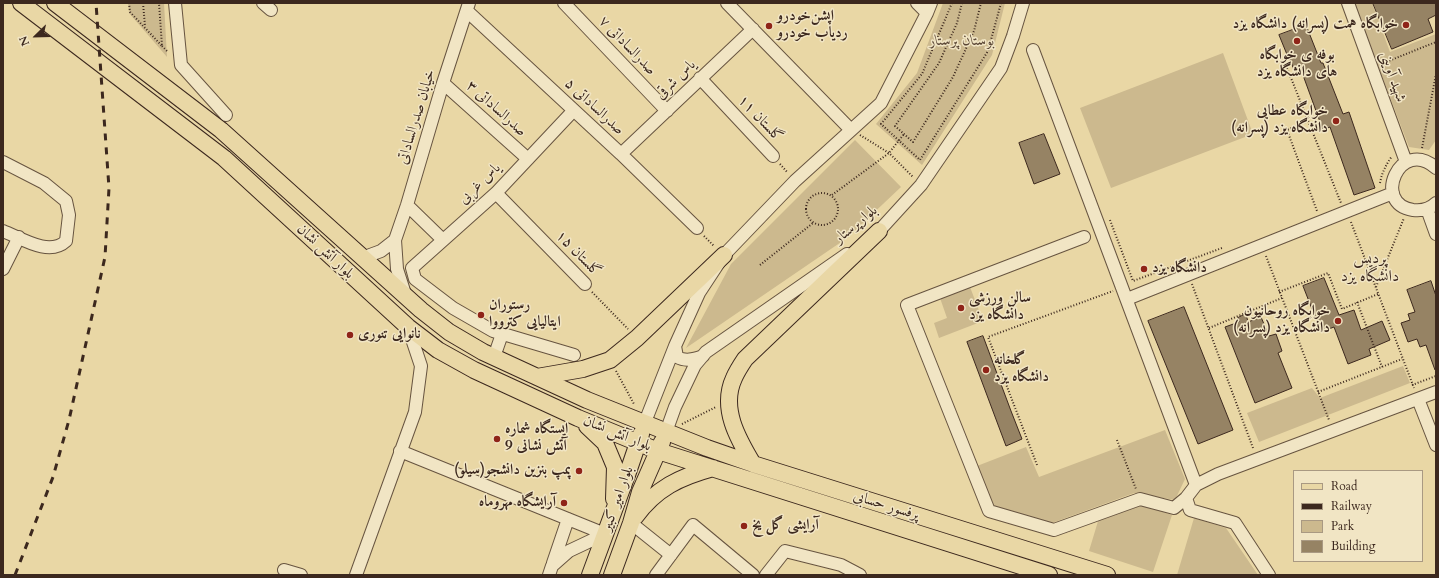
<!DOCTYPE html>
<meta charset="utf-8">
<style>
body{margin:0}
#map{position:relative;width:1439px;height:578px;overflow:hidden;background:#e9d7a5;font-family:Cardo,serif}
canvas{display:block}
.frame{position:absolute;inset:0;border:4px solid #3c281e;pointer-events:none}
.legend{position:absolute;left:1293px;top:470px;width:130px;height:92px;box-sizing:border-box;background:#f1e5c4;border:1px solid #a99982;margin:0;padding:5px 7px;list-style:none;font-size:12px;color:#3c281e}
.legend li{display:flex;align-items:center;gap:8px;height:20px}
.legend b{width:20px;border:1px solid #a99982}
.north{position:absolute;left:16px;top:16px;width:40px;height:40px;-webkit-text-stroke:3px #f1e5c4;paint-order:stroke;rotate:247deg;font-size:11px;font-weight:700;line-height:16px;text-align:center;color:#3c281e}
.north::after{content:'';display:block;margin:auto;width:14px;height:18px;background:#3c281e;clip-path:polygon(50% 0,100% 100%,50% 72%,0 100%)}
</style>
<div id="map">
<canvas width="1439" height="578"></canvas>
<div class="frame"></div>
<ul class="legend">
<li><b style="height:5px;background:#e9d7a5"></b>Road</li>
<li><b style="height:5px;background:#3c281e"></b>Railway</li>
<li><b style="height:11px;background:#ccb98e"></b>Park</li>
<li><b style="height:11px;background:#968364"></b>Building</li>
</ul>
<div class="north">N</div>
</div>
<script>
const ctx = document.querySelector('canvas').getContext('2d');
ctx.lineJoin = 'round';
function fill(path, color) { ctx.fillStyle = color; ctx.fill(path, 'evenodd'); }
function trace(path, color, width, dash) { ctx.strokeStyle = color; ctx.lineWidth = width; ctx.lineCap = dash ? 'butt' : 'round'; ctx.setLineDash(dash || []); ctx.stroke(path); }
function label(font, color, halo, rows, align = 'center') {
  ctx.font = font + ' Cardo,Amiri,serif'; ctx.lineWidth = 3; ctx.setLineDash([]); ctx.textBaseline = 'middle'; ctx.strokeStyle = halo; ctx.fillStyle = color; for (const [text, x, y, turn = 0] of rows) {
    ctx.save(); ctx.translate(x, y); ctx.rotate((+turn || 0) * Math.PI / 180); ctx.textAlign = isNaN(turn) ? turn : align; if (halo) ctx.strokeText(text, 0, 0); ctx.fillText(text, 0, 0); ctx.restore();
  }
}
fill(new Path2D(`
 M128,3H164L167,57L129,13Z
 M943,3H1005L992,55L922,165L876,124L917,73Z
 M1354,3H1372L1390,52L1436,34V140L1429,150L1409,147Z
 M1223,53L1253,134L1111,188L1080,108Z
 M855,140L901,187L847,238L686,348L731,264Z
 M970,287L983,321L939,338L934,323L947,318L940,298Z
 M1403,366L1410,383L1259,442L1247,413L1312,388L1320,398Z
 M1165,430L1185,479L1175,500L1134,493L1052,523L992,505L977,466L1026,447L1039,477Z
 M1140,504L1172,515L1153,572L1089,551L1099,518Z
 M1194,518L1226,528L1258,575H1177Z`), '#ccb98e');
const building = new Path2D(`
 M1373,3H1436V15L1428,19L1433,32L1392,49Z
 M1306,25L1321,63H1323L1343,114L1349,112L1375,188L1354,195L1330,127L1323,130L1300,67L1294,70L1289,57H1288L1279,35Z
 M1044,134L1060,174L1034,184L1019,143Z
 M1324,278L1339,315L1354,310L1361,330L1382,321L1390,340L1369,349L1371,355L1348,364L1334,327L1321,332L1303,286Z
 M1431,281L1436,296V370H1435L1426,345L1420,347L1417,339L1408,342L1401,323L1410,320L1408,314L1415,312L1407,290Z
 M1184,307L1233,430L1198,444L1148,321Z
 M1246,314L1248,322L1261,317L1269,336L1276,334L1282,351L1278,353L1292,388L1255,403L1225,327L1239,322L1238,318Z
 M983,336L1011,411L1022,439L1006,446L967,342Z`);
fill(building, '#968364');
trace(building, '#3c281e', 1);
const minor = new Path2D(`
 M175,3L181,65L226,115
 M263,3L271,10
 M564,3L667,111
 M727,3L851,130
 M917,3L927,13
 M1348,3L1406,162
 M467,11L621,154L697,228
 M1033,50L1196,485
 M700,78L773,156
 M443,83L528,159
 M574,110L496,193L412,268L415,279L453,308L493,331L574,355
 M621,154L753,29
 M3,162L44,183L66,201L69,215L66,241C49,257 21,238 3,231
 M1436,168C1400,136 1371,204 1413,210C1422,211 1430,209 1436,203
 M496,193L585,284
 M407,205L443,240
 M1427,209L1436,234
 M873,235L879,231L921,185L1001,68L1013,36L1023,3
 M1084,237L907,305L989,511L1054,530L1140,499L1174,508L1186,498
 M362,258L381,251L395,240
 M3,269L19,237
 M406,297L397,269L395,240L407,205L443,83L469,3
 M1127,299L1393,193
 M675,346L677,357C686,362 694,359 703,356
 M494,357L502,334
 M1418,399L1436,445
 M645,422L675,346L699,293L724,255L795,181L881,103L927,13L931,3
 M666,432L675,407L695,365L706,352L847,254
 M400,451L605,534
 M631,523L671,555
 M553,563L568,519
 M284,570L301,575
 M356,575L415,412L421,366L408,327
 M549,575L552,566L569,551L605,534
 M656,575L693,525L753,575
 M766,575L785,551L841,565L860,575
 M1269,575L1235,523L1190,510L1186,498L1196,485L1218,474L1436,392`);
const major = new Path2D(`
 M21,3L224,158L408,327L438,350L474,370L578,418L658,451L1049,575
 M55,3L221,130L421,310L449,332L483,352L587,400L707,448L753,464L1107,575
 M537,377L583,369L610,360L637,338L724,255
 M587,426L605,443L615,467L614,499
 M753,464C738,439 720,408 734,378C737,371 741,365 745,359L879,231
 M635,517C656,488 680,477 713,468
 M590,575L627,475L641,434
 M612,575L631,523L640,492L662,442`);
trace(minor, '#675440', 14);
trace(major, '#3c281e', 18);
trace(new Path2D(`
 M129,3L130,12L162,46L159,3
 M143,3L145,26
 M952,3L922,74L881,124L920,160L988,51L1001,3
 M962,3L957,23L939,63L895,126L913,142L953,77L974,31L981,3
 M162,46L168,52
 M1381,64L1436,42
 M1287,68L1341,203
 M1308,121L1287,130L1317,211
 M860,135L889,153L913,177
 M1422,148L1436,74
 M780,164L788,173
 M1380,183C1382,172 1386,165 1392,156
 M806 209a16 16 0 1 1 32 0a16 16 0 1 1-32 0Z
 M832,195L889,153L904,134
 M1110,220L1133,281L1222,248
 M1351,222L1414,388
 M704,236L714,246
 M1266,256L1329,420
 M760,265L813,223
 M1192,284L1253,448
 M1376,287L1404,218
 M592,292L628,329
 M1279,292L1328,273L1342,309L1378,294
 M1357,302L1382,367
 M1209,328L1282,298
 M616,371L634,404
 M1412,385L1436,376
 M1318,392L1402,359
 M682,424L716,407
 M1117,440L1136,489
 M1037,465L988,337L1113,291`), '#3c281e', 2, [1, 2]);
trace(minor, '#f1e5c4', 12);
trace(major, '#e9d7a5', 16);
trace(new Path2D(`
 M15,575L53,477L69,420L105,257L109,188L96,3`), '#3c281e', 3, [7, 7]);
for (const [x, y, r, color] of [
 [1406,25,4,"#8f2418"],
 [769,26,4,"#8f2418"],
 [1297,41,4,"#8f2418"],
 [1336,121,4,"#8f2418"],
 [1144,269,4,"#8f2418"],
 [961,308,4,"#8f2418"],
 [481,315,4,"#8f2418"],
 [1338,321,4,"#8f2418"],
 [350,335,4,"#8f2418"],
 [986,370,4,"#8f2418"],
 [497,439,4,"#8f2418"],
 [579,471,4,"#8f2418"],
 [564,503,4,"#8f2418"],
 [744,526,4,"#8f2418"]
]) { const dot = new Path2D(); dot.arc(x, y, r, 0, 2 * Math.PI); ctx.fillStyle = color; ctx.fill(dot); trace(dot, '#f1e5c4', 1.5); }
label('bold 15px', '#3c281e', '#f1e5c4', [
 ["اپشن‌خودرو",777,17],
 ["ردیاب خودرو",777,34],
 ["خوابگاه همت (پسرانه) دانشگاه یزد",1398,25,"right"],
 ["بوفه ی خوابگاه",1297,56,"center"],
 ["های دانشگاه یزد",1297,73,"center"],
 ["خوابگاه عطایی",1328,112,"right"],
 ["(پسرانه) دانشگاه یزد",1328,129,"right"],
 ["دانشگاه یزد",1152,269],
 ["سالن ورزشی",969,299],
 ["دانشگاه یزد",969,316],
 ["رستوران",489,306],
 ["ایتالیایی کترووا",489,323],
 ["خوابگاه روحانیون",1330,312,"right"],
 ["(پسرانه) دانشگاه یزد",1330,329,"right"],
 ["نانوایی تنوری",358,335],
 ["گلخانه",994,361],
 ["دانشگاه یزد",994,378],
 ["ایستگاه شماره",505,430],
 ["9 آتش نشانی",505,447],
 ["پمپ بنزین دانشجو(سیلو)",571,471,"right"],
 ["آرایشگاه مهروماه",556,503,"right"],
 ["آرایشی گل یخ",752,526]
], 'left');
label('italic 15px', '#594534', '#f1e5c4', [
 ["بوستان پرستار",962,42]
]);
label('15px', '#3c281e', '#f1e5c4', [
 ["صدرالساداتی ۷",627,46,46],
 ["شهید آوینی",1392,77,70],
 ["یاس شرقی",676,80,-44],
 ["صدرالساداتی ۵",594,107,43],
 ["صدرالساداتی ۳",496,109,42],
 ["خیابان صدرالساداتی",417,117,-73],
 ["گلستان ۱۱",760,119,47],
 ["یاس غربی",480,184,-44],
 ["بلوارپرستار",856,225,-39],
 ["بلوار آتش نشان",325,252,43],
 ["گلستان ۱۵",578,254,46],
 ["بلوار آتش نشان",617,434,22],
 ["بلوار امیر کبیر",618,499,-70],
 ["پرفسور حسابی",886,506,17]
]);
label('16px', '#3c281e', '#f1e5c4', [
 ["پردیس",1370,259],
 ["دانشگاه یزد",1370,277]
]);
</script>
